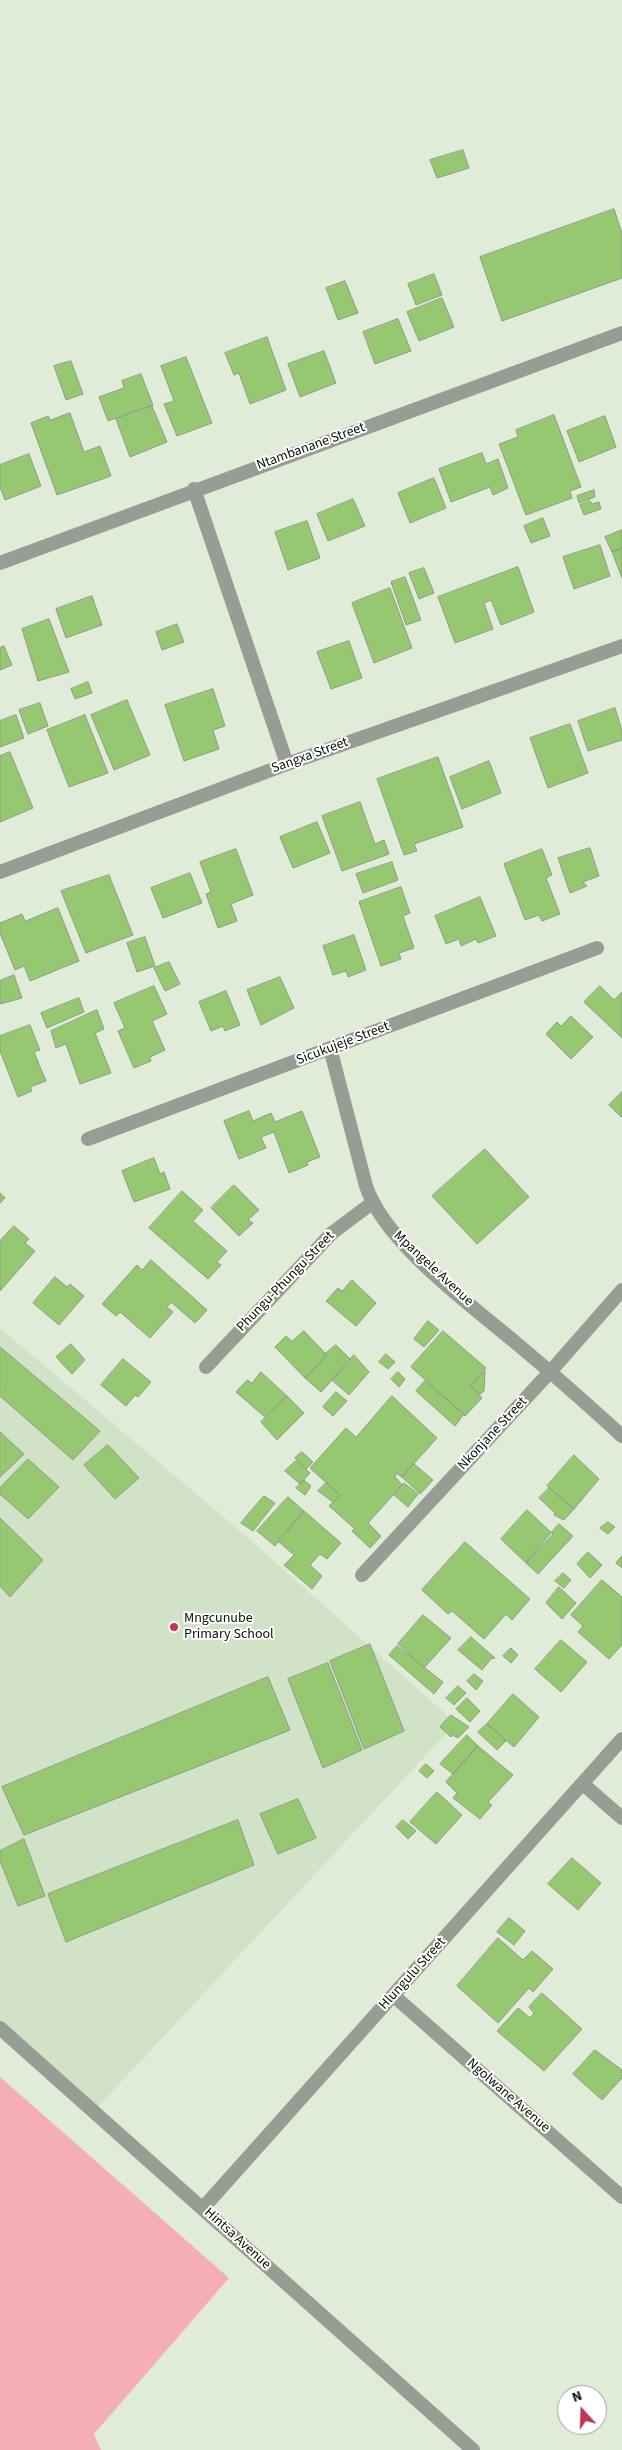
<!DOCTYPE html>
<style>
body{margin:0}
#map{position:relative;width:622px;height:2450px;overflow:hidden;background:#e0ecd7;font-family:"Source Sans 3",sans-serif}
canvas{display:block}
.north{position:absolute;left:557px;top:2385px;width:50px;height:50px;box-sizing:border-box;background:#fff;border:1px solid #9d9e9b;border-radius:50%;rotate:340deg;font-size:14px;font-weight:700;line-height:20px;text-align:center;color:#090d06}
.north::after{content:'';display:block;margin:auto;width:18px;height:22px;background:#c3345a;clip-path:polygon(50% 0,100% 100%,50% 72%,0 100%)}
</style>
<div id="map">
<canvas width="622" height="2450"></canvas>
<div class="north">N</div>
</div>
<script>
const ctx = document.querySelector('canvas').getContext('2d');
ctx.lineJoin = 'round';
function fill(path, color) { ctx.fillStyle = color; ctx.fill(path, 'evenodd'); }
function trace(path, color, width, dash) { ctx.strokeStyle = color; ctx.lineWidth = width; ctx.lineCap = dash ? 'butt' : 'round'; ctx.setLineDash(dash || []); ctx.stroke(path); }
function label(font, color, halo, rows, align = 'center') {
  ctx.font = font + ' "Source Sans 3",sans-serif'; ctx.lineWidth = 4; ctx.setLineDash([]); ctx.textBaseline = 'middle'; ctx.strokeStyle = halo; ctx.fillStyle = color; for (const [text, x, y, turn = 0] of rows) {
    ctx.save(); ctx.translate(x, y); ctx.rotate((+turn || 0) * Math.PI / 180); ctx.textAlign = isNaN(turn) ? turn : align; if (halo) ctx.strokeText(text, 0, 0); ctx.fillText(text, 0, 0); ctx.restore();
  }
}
fill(new Path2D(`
 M0,1328L240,1531L456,1723L94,2111L0,2028Z`), '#d1e2c6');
fill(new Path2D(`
 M0,2077L229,2278L94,2434L101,2450H0Z`), '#f5aeb8');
const building = new Path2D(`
 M463,150L469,168L437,178L430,160Z
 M614,209L622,233V278L502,321L480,257Z
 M434,274L442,295L416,305L408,284Z
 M345,281L358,313L338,320L326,288Z
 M442,298L454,327L419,341L407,312Z
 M398,319L411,351L375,364L363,332Z
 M267,337L286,390L250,404L239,373L234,375L225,353Z
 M324,351L336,383L300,397L288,364Z
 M186,357L212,423L177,436L164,404L174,401L161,366Z
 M71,361L83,394L66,400L54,366Z
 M141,374L153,405L108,421L99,397L124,388L122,381Z
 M152,406L167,442L130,457L116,419Z
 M70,413L84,452L100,446L111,476L57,495L31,423L48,416L50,420Z
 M554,415L581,487L570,491L572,498L526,515L499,444L518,437L516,430Z
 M605,416L616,447L579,462L567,431Z
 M482,453L486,464L498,459L508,488L493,495L490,487L451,502L439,469Z
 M29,454L41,486L5,500L0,487V465Z
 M434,478L446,508L410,523L398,493Z
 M594,490L595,497L579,503L577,496Z
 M353,499L365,526L328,541L317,514Z
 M590,501L592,504L599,502L601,509L584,515L580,505Z
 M543,518L550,536L531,543L524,526Z
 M307,521L320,558L288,570L275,532Z
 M622,530V548L612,552L605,537Z
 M600,545L610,576L574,589L563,557Z
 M622,548V578L612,552Z
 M518,567L534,612L501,625L491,600L484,603L493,629L455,643L438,597Z
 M424,568L434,593L419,599L409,573Z
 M405,577L421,620L406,625L391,582Z
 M390,588L412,648L374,663L352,603Z
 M92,596L102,625L66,638L56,609Z
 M49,619L69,672L38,681L22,629Z
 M177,624L184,642L162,650L156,632Z
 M349,641L362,678L331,689L317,652Z
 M4,646L12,665L0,670V648Z
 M88,682L92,693L75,699L71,689Z
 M213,689L225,726L213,730L219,749L184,761L165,705Z
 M127,700L150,755L114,770L91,715Z
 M40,703L48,726L28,734L19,710Z
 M615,708L622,731V740L588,751L578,721Z
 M16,715L24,738L0,747V721Z
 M85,715L108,773L69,787L47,730Z
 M570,724L588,773L548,788L530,738Z
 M10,752L33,808L0,822V756Z
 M438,757L463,827L414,844L417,851L404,855L377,779Z
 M489,761L501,793L462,809L450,777Z
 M360,802L375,844L384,840L389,854L342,871L322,816Z
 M317,822L330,853L293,868L280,837Z
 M590,848L599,876L583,882L587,886L570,893L558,858Z
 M236,849L253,895L231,904L237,921L218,928L206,894L211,892L200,862Z
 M542,849L552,875L546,878L560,914L542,921L539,915L525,920L504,864Z
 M392,862L398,880L363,893L356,874Z
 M190,873L202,903L163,918L151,888Z
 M109,875L133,935L86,953L61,891Z
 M401,887L410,913L403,916L414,948L399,953L401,959L381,966L359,902Z
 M480,897L496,936L478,943L476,939L461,946L459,939L446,944L435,916Z
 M58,908L79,961L30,981L24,966L15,970L0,933V923L22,914L25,921Z
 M354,935L366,970L348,977L346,971L333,975L323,946Z
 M145,937L155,966L137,972L127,943Z
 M169,962L180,984L165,991L154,968Z
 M14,975L22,998L0,1004V981Z
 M280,977L294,1008L261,1025L247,990Z
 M154,986L167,1014L152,1021L165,1050L150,1057L151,1061L134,1068L118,1031L125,1028L114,1003Z
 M600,986L614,1000L622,992V1038L584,1002Z
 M226,991L240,1025L225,1031L223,1026L211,1031L199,1002Z
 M79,998L84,1012L47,1028L41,1013Z
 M97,1010L104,1029L95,1033L111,1073L80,1084L66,1044L56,1048L51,1031Z
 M571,1016L593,1037L571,1059L546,1034L557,1022L561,1026Z
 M30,1025L40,1050L34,1052L46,1081L30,1087L32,1091L18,1097L0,1051V1036Z
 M622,1092V1116L621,1117L609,1105Z
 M249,1111L253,1121L271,1113L275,1122L302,1111L320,1157L307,1162L308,1165L289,1173L274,1132L261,1137L266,1148L239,1159L224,1121Z
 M485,1149L529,1197L477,1244L432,1196Z
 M154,1158L160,1174L164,1172L170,1189L134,1202L122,1171Z
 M234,1185L259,1210L248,1220L253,1223L239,1236L211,1208Z
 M182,1191L203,1210L193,1221L227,1251L217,1262L221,1265L208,1279L149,1228Z
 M0,1193L5,1198L0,1203Z
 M14,1226L29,1239L25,1243L35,1251L0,1291V1241Z
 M151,1260L207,1310L195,1323L171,1302L167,1307L173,1312L150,1338L120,1312L116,1316L102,1304L137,1265L142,1270Z
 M55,1277L67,1287L70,1284L84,1296L59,1325L33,1303Z
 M352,1280L376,1303L356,1326L326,1301L338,1288L342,1291Z
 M428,1321L439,1330L424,1347L414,1339Z
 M304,1331L327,1355L305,1378L275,1347L286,1336L292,1341Z
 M443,1331L486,1368L471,1386L482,1398L465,1416L411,1367Z
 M71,1344L85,1360L72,1374L56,1357Z
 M336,1345L351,1360L321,1392L305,1378L327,1355L325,1354Z
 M0,1347L100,1431L73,1460L0,1396Z
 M386,1354L395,1362L388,1369L379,1362Z
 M354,1355L369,1372L349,1395L332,1380Z
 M123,1359L151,1382L138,1397L135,1395L126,1406L101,1385Z
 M485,1371L484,1391L479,1395L471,1385Z
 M261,1372L287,1396L265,1417L236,1392L247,1380L252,1383Z
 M398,1372L405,1379L399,1387L391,1379Z
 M425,1381L464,1414L455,1426L416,1391Z
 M336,1392L347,1401L333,1416L323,1407Z
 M287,1396L304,1413L277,1440L261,1422Z
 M392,1396L437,1438L402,1477L396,1473L395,1477L402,1485L368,1523L381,1536L370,1548L352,1531L355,1529L329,1506L340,1495L310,1468L346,1428L356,1437Z
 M0,1432L24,1454L0,1477Z
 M108,1445L139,1478L115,1499L84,1465Z
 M302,1452L313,1462L306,1469L295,1458Z
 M574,1455L599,1479L574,1509L547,1486Z
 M28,1459L59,1487L28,1519L0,1494V1488Z
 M297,1460L310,1473L300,1484L285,1471Z
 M414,1464L433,1480L420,1494L402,1477Z
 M304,1480L311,1486L305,1495L296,1488Z
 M326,1483L340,1495L333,1502L318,1491Z
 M404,1483L418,1494L408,1507L394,1495Z
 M549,1488L574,1509L564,1520L554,1515L555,1513L539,1498Z
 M264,1496L275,1503L253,1531L241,1523Z
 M288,1497L304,1511L275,1546L257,1531Z
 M527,1510L553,1534L526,1563L501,1539Z
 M304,1511L341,1543L327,1559L320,1554L310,1565L322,1576L312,1589L284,1565L294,1555L278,1541Z
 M0,1518L43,1560L10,1597L0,1586Z
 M608,1522L615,1527L608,1534L600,1528Z
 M559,1524L573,1536L538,1574L526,1563Z
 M465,1542L530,1599L512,1620L506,1614L484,1639L452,1611L448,1614L422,1590Z
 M588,1552L602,1565L590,1578L577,1564Z
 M622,1556V1568L616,1563Z
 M563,1573L571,1580L564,1588L555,1581Z
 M602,1580L622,1597V1645L609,1659L578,1632L583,1626L571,1615Z
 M559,1587L576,1603L562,1619L546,1603Z
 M423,1615L451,1638L424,1668L398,1644Z
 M471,1637L495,1658L491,1659L482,1670L458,1650Z
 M561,1640L587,1662L561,1692L535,1669Z
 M370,1644L404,1731L364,1749L330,1661Z
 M397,1646L443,1682L434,1694L389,1655Z
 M511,1648L518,1655L511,1663L503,1656Z
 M328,1663L362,1750L323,1768L288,1679Z
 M474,1674L483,1681L476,1690L467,1681Z
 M268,1677L290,1730L24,1835L2,1787Z
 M458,1686L466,1693L454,1705L446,1698Z
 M513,1694L539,1717L514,1747L487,1724Z
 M467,1698L480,1711L470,1722L456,1709Z
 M451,1715L469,1727L458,1738L452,1735L451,1737L440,1727Z
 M487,1724L506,1741L497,1750L478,1732Z
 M467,1735L478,1746L453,1774L440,1764Z
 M478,1746L513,1775L488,1802L492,1805L480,1819L453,1798L457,1793L446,1782Z
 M426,1764L434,1771L427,1778L419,1771Z
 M437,1792L462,1815L436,1844L410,1822Z
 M298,1799L316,1838L278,1854L260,1814Z
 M238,1820L254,1865L66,1942L48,1894Z
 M403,1820L416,1831L408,1839L396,1827Z
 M24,1839L45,1896L18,1906L0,1861V1851Z
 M572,1858L601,1883L578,1910L548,1884Z
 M509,1918L525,1931L514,1945L497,1932Z
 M498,1938L523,1960L532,1951L553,1969L533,1992L529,1988L498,2023L457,1986Z
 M542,1993L582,2029L544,2071L497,2031L518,2008L530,2018L534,2013L529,2007Z
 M595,2050L622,2070V2078L602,2100L573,2074Z`);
fill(building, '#96c871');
trace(building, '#909c88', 1);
trace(new Path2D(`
 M194,489L287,764
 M0,563L622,333
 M0,872L287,764L622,646
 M330,1048L366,1186C385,1243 470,1304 516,1343C552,1373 587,1404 622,1436
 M88,1139L597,948
 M206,1367L332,1233L372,1203
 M362,1575L550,1372L622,1290
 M583,1784L622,1818
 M394,1996L622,2197
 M0,2028L473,2450
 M203,2208L622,1739`), '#979d94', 14);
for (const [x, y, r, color] of [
 [174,1627,5,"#c3345a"]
]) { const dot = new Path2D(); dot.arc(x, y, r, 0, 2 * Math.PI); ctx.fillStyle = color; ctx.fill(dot); trace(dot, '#fff', 2); }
label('14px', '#090d06', '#fff', [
 ["Ntambanane Street",311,447,-20],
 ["Sangxa Street",310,756,-20],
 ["Sicukujeje Street",343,1044,-21],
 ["Mpangele Avenue",433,1269,43],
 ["Phungu-Phungu Street",286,1282,-46],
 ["Nkonjane Street",493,1434,-47],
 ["Hlungulu Street",413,1974,-48],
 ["Ngolwane Avenue",508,2096,41],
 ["Hintsa Avenue",237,2239,42]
]);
label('14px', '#090d06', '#fff', [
 ["Mngcunube",184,1619],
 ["Primary School",184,1635]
], 'left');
</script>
